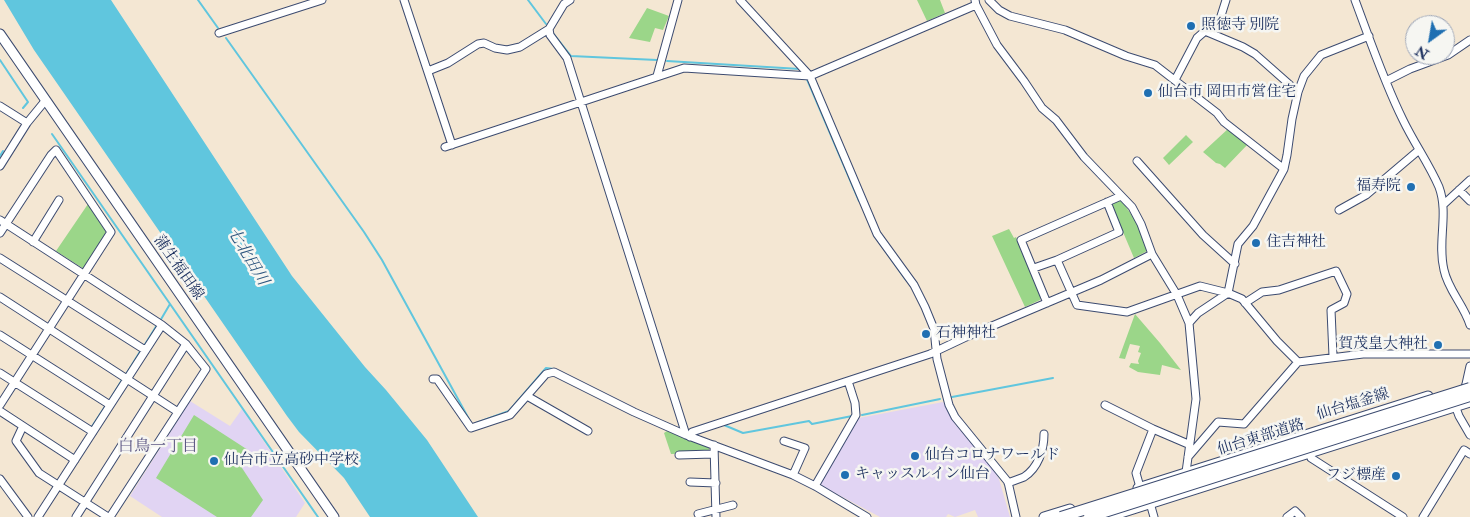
<!DOCTYPE html>
<meta charset="utf-8">
<style>
body{margin:0}
#map{position:relative;width:1470px;height:517px;overflow:hidden;background:#f4e7d3;font-family:"IM FELL Double Pica",serif}
canvas{display:block}
.north{position:absolute;left:1405px;top:15px;width:50px;height:50px;box-sizing:border-box;background:#f6f6f2;border:1px solid #9ea6b7;border-radius:50%;rotate:212deg;font-size:14px;font-weight:700;line-height:20px;text-align:center;color:#1b2f5e}
.north::after{content:'';display:block;margin:auto;width:18px;height:22px;background:#1f6fb2;clip-path:polygon(50% 0,100% 100%,50% 72%,0 100%)}
</style>
<div id="map">
<canvas width="1470" height="517"></canvas>
<div class="north">N</div>
</div>
<script>
const ctx = document.querySelector('canvas').getContext('2d');
ctx.lineJoin = 'round';
function fill(path, color) { ctx.fillStyle = color; ctx.fill(path, 'evenodd'); }
function trace(path, color, width, dash) { ctx.strokeStyle = color; ctx.lineWidth = width; ctx.lineCap = dash ? 'butt' : 'round'; ctx.setLineDash(dash || []); ctx.stroke(path); }
function label(font, color, halo, rows, align = 'center') {
  ctx.font = font + ' "IM FELL Double Pica","Noto Serif JP",serif'; ctx.lineWidth = 5; ctx.setLineDash([]); ctx.textBaseline = 'middle'; ctx.strokeStyle = halo; ctx.fillStyle = color; for (const [text, x, y, turn = 0] of rows) {
    ctx.save(); ctx.translate(x, y); ctx.rotate((+turn || 0) * Math.PI / 180); ctx.textAlign = isNaN(turn) ? turn : align; if (halo) ctx.strokeText(text, 0, 0); ctx.fillText(text, 0, 0); ctx.restore();
  }
}
fill(new Path2D(`
 M190,401L230,426L242,409L305,503L296,517H162L130,496Z
 M943,402L955,424L991,466L999,479L1010,517H978L975,510L955,517L948,514L946,517H880L822,486L821,483L859,418Z`), '#e1d4f3');
fill(new Path2D(`
 M917,0H940L945,13L927,21Z
 M647,8L669,16L663,30L655,28L650,42L629,38Z
 M1229,128L1249,143L1225,168L1220,164L1216,163L1203,152Z
 M1186,135L1193,142L1169,165L1163,158Z
 M1115,201H1122L1139,226L1147,251L1134,258L1112,206Z
 M88,204L106,232L84,269L56,251Z
 M1009,229L1014,238L1016,237L1041,297L1040,300L1025,307L992,236Z
 M1135,314L1160,343L1181,370L1162,365L1160,375L1138,372L1129,367L1131,363L1139,364L1138,361L1141,353L1138,352L1140,346L1130,344L1125,359L1119,358Z
 M194,415L248,450L242,468L263,500L251,517H217L156,478Z
 M667,431L709,448V453L671,454L664,433Z`), '#9bd689');
fill(new Path2D(`
 M4,0H111L292,276L365,367L386,390L427,440L478,517H370L344,478L299,432L287,416L34,50Z`), '#60c6de');
trace(new Path2D(`
 M198,0L218,28
 M528,0L546,24
 M552,32L571,56L657,60
 M226,38L364,232L382,260L470,421
 M0,60L28,102L23,108
 M667,61L800,69
 M806,77L859,201
 M52,134L318,517
 M0,156L3,151
 M874,235L906,280
 M160,321L170,304
 M144,346L157,325
 M125,376L141,350
 M952,397L1053,378
 M109,401L122,380
 M862,415L940,399
 M476,423L509,411L546,368L554,369
 M724,425L743,433L809,421L812,424L852,416
 M91,428L106,405`), '#60c6de', 2);
const minor = new Path2D(`
 M404,0L452,145
 M570,0L564,4L549,29L550,35L567,58L686,435
 M740,0L810,76L877,234L914,285L925,307L934,329L937,359L949,405L955,417L1008,482L1016,517
 M975,0L976,5L997,45L1024,81L1042,108L1056,120L1084,157L1132,207L1141,224L1152,254L1177,295L1189,323L1196,399L1186,472
 M989,0L999,10L1010,16L1065,30L1126,56L1155,65L1217,113L1224,122L1284,169
 M1355,0C1370,40 1384,82 1403,120C1414,143 1429,164 1439,187C1449,214 1437,242 1444,270C1448,290 1464,305 1470,325
 M1205,31L1220,19L1226,0
 M219,33L322,0
 M428,71L448,63L478,44L484,43L495,48L507,50L520,47L549,29
 M657,76L678,0
 M1175,80L1197,38L1205,31L1243,47L1255,54L1298,92
 M1386,81L1410,69L1448,55L1470,40
 M0,106L27,123
 M445,147L684,68L810,76L976,5
 M1137,161L1203,235L1235,264
 M0,166L27,123L45,101
 M1459,190L1470,201
 M1444,204L1470,180
 M1339,210L1366,195L1419,150
 M0,220L162,325L186,344L206,369L110,517
 M0,233L51,155L56,150L111,232L0,405
 M33,242L59,200
 M0,258L145,350
 M1057,260L1119,232L1107,202
 M1034,268L1057,260L1077,305L1127,312L1200,286L1228,293L1242,299L1277,341L1298,362
 M0,297L178,412
 M1047,303L1021,240L1121,196
 M1245,303L1262,292L1279,290L1336,271L1347,294L1344,303L1331,310L1333,356
 M1189,323L1198,313L1228,293L1238,244L1253,226L1284,169L1287,155L1292,119L1298,92L1304,76L1321,55L1369,36
 M0,335L110,405
 M0,373L93,432
 M433,379H437L471,428L510,415L546,374L554,372L634,412L686,435L793,475L815,486L867,517
 M1463,392L1466,384L1470,366
 M527,396L588,431
 M1458,404L1456,408L1459,416L1470,435
 M1105,405L1153,429L1188,444
 M0,411L75,460
 M23,426L16,441L39,473L108,517
 M690,437L692,432L930,354L966,337L1101,280L1152,254
 M784,441L805,448L793,475
 M714,445L716,517
 M1310,453L1311,458L1403,517
 M679,455L713,454
 M1188,457L1218,422L1244,424L1298,362L1363,354H1470
 M0,479L28,517
 M690,482L716,483
 M1008,483C1013,481 1019,479 1024,477C1038,468 1044,450 1044,434
 M815,486L856,415L855,403L848,381
 M1140,487L1136,473L1153,429
 M1150,503L1154,517
 M698,514L733,505
 M38,517L162,325
 M76,517L186,344
 M1287,517L1295,511L1301,517
 M1423,517L1464,450L1470,454`);
const major = new Path2D(`
 M0,34L334,517
 M1138,488L1428,396
 M1044,517L1070,509
 M1108,517L1470,402`);
trace(minor, '#3c4b70', 9);
trace(major, '#3c4b70', 11);
trace(minor, '#fff', 7);
trace(major, '#fff', 9);
const highwayBridge = new Path2D(`
 M1061,517L1470,388
 M1089,517L1470,396`);
trace(highwayBridge, '#3c4b70', 12, []);
trace(highwayBridge, '#fff', 10);
for (const [x, y, r, color] of [
 [1191,26,5,"#1f6fb2"],
 [1148,93,5,"#1f6fb2"],
 [1411,187,5,"#1f6fb2"],
 [1256,243,5,"#1f6fb2"],
 [926,334,5,"#1f6fb2"],
 [1438,345,5,"#1f6fb2"],
 [915,456,5,"#1f6fb2"],
 [214,461,5,"#1f6fb2"],
 [845,475,5,"#1f6fb2"],
 [1396,476,5,"#1f6fb2"]
]) { const dot = new Path2D(); dot.arc(x, y, r, 0, 2 * Math.PI); ctx.fillStyle = color; ctx.fill(dot); trace(dot, '#f6f6f2', 2); }
label('15px', '#1b2f5e', '#f6f6f2', [
 ["照徳寺 別院",1201,26],
 ["仙台市 岡田市営住宅",1158,93],
 ["福寿院",1401,187,"right"],
 ["住吉神社",1266,243],
 ["石神神社",936,334],
 ["賀茂皇大神社",1428,345,"right"],
 ["仙台コロナワールド",925,456],
 ["仙台市立高砂中学校",224,461],
 ["キャッスルイン仙台",855,475],
 ["フジ標産",1386,476,"right"]
], 'left');
label('15px', '#1b2f5e', '#f6f6f2', [
 ["蒲生福田線",178,268,55],
 ["仙台塩釜線",1353,405,-17],
 ["仙台東部道路",1261,438,-17]
]);
label('italic 16px', '#2c557e', '#f6f6f2', [
 ["七北田川",247,257,59]
]);
label('16px', '#5e5985', '#f6f6f2', [
 ["白鳥一丁目",158,448]
]);
</script>
